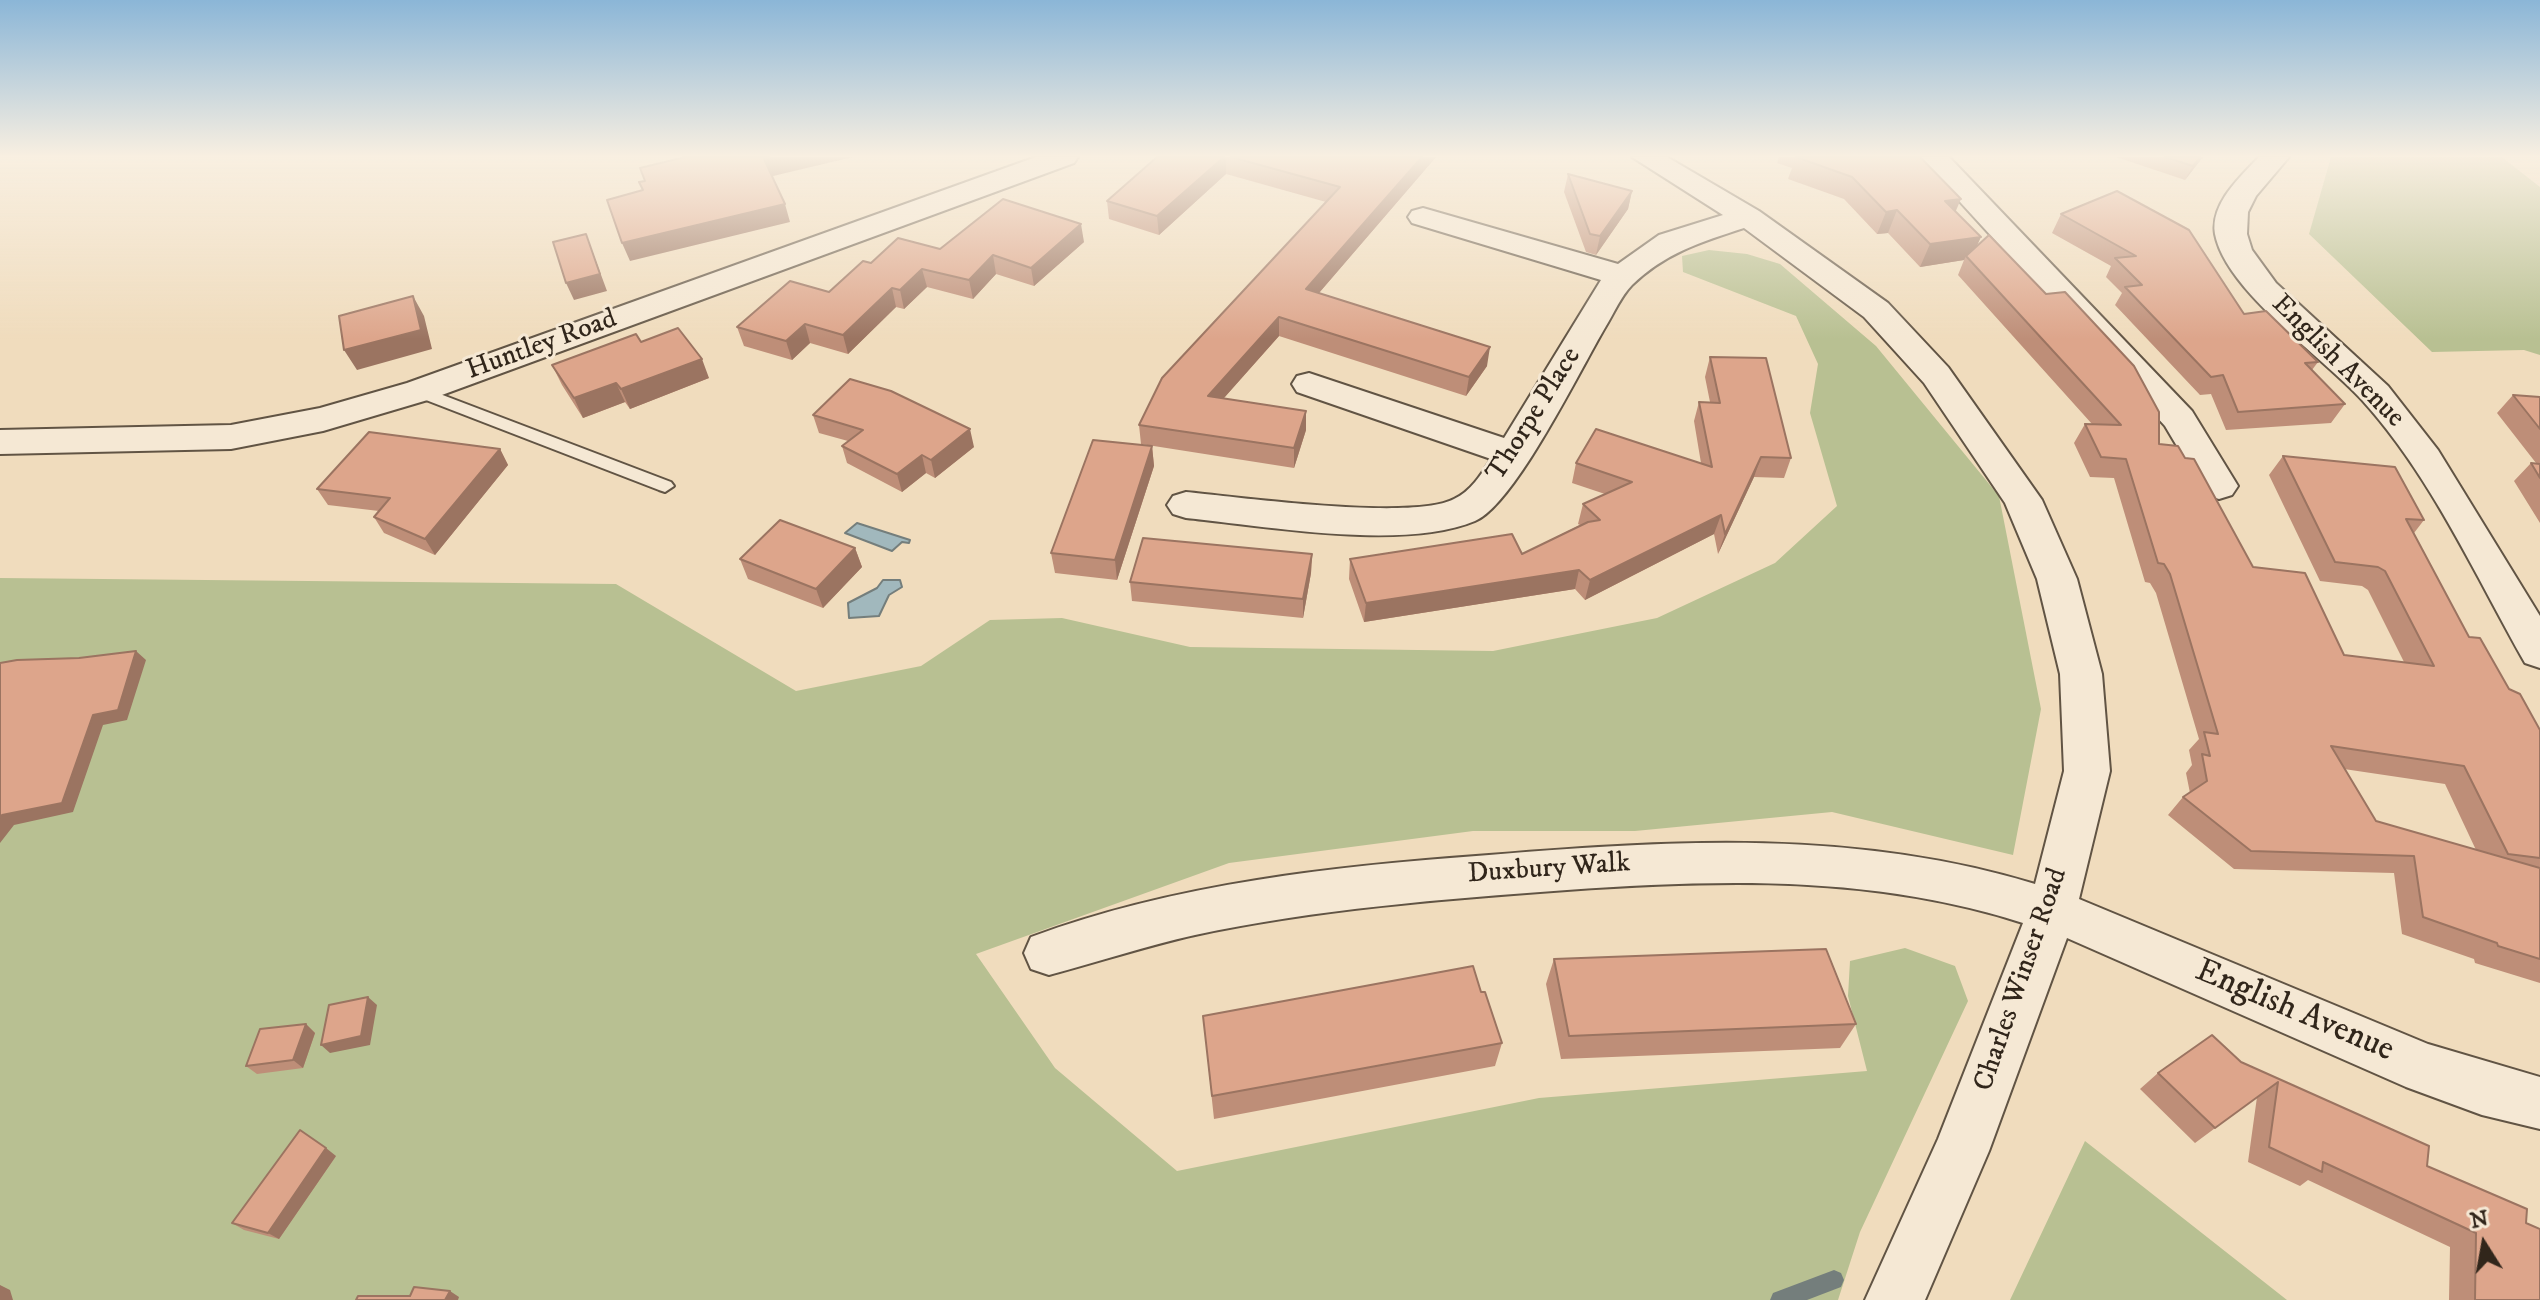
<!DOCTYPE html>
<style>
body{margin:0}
#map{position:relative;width:2540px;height:1300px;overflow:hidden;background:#f0dcbd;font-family:"IM FELL DW Pica",serif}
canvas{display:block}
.north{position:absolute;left:2444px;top:1204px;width:80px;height:80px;-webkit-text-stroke:6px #f5e8d4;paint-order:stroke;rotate:349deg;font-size:22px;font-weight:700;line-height:32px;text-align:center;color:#31261b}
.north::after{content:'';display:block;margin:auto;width:28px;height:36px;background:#31261b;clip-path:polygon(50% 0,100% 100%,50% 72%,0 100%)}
</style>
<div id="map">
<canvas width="2540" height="1300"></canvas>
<div class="north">N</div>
</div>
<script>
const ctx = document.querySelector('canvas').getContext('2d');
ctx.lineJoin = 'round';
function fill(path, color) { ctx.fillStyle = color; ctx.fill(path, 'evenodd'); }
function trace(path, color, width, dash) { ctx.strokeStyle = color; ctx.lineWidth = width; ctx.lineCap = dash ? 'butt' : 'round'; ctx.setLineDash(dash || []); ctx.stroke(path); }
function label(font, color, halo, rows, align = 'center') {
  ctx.font = font + ' "IM FELL DW Pica",serif'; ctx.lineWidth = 6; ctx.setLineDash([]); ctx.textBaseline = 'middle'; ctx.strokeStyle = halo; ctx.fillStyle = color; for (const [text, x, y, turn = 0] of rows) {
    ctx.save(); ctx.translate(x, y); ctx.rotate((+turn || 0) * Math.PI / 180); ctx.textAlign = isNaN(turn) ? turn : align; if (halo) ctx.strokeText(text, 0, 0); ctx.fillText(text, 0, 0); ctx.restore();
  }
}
fill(new Path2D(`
 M2331,157H2502L2540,187V355L2524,350L2432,352L2309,234Z
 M1709,250L1747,254L1780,264L1876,346L1999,496L2041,709L2013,855L1832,812L1635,831H1473L1229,863L976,954L1055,1068L1177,1171L1539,1098L1867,1071L1848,996L1850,961L1905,948L1955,966L1968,1001L1860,1232L1838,1300H0V578L616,584L796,691L921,666L990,620L1062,618L1190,647L1493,651L1657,618L1775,563L1837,506L1810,413L1818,364L1796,316L1683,272L1682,256Z
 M2085,1141L2287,1300H2010Z`), '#b8c092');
const water = new Path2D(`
 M857,523L910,540L909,543L902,542L892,551L845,533Z
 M883,580H900L902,587L889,595L879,616L849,618L848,603L877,588Z`);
fill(water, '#a1b8bd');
trace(water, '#747e7c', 2);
fill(new Path2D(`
 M1834,1270L1841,1273L1844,1280L1841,1287L1807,1300H1770L1773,1293Z`), '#747e7c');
const service = new Path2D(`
 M419,386L671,482L674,486L665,492L659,490L413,395L411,391Z`);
const minor = new Path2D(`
 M1036,157H1078L1074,163L431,399L323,431L231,449L0,454V430L231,425L320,408L407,383Z
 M1632,157H1667L1759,211L1888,303L1948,367L2042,500L2077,579L2102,674L2110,771L2079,899L2428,1044L2540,1077V1129L2482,1115L2406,1087L2067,938L1989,1151L1925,1300H1865L1938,1139L2023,923C1874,875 1721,879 1567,890C1443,899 1317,909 1195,935C1146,946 1098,962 1049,975L1031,969L1024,953L1031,937C1176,883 1336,866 1489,855C1673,840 1855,829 2035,884L2064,771L2060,674L2037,579L2005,503L1924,383L1864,317L1744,228C1701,242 1665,253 1632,285C1621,296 1614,313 1606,326C1581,368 1515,504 1475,521C1403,551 1265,526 1186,518L1173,514L1167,505L1173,496L1186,492C1239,497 1413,521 1454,499C1471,491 1481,475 1491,459L1297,392L1292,384L1297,376L1309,373L1504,438L1601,280L1412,223L1408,217L1412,211L1423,208L1618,264L1659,235L1723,215Z
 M1919,157H1949L2192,411L2238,486L2232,495L2219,499L2206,495L2165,426Z
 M2259,157H2289L2256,196L2248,212L2247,234L2252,250L2276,283L2388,386L2438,450L2540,616V668L2525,663C2475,575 2431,476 2362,400C2322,356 2226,291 2215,234C2210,204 2240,177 2259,157Z`);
trace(service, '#615444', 4);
trace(minor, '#615444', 4);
fill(service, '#f5e8d4');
fill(minor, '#f5e8d4');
fill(new Path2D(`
 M1157,157H1436L1319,293L1487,366L1466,396L1279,336L1223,399L1306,411V430L1294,468L1141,444L1139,425L1326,202L1226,174L1159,235L1109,219L1107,201Z
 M1779,157H1920L1977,246L2159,444L2253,567L2344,655L2404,662L2368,590L2362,586L2320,581L2269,475L2283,456L2424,520L2414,533L2469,637L2540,730V983L2475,963L2474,959L2402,934L2394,873L2234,869L2168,815L2183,797L2190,793L2186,773L2192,765L2189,750L2199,739L2156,593L2150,583L2145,582L2114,478L2090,477L2074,443L2085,424H2092L1958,275L1964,260L1920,267L1888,233L1877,234L1844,199L1788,179L1792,168L1777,163ZM2344,769L2445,784L2476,850L2376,821Z
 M2116,157H2203L2185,180Z
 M1568,174L1632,191L1628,209L1596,255L1586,252L1564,192Z
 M2061,214L2244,314L2318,362L2312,370L2345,404L2331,423L2226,430L2211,394L2200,395L2115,305L2122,293L2106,277L2111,266L2052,233Z
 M1084,242L1034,286L996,274L973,299L927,287L904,309L896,307L848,354L810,343L792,360L744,346L737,327L829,292L871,263L940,249Z
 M641,342L709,378L630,409L625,402L583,418L562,385L552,365Z
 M1710,357L1791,458L1784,478L1754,477L1718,554L1714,534L1585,600L1575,589L1364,622L1349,579L1350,559L1522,554L1580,525L1578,524L1583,504L1605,494L1572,483L1576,463H1701L1694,421L1699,402H1710L1705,377Z
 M2513,395L2540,397V523L2514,481L2531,463H2536L2497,413Z
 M813,415L974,447L935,478L926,473L902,492L847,463L842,446L848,441L819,433Z
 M1152,446L1154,466L1117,580L1055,573L1051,553Z
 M500,449L508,465L435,555L384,533L374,517L379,511L328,505L317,489Z
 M855,548L862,567L823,608L748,579L740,559Z
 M1312,554L1311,573L1303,618L1132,601L1130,582Z
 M1554,959L1856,1024L1840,1048L1561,1059L1546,984Z
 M1481,992L1502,1043L1495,1066L1214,1119L1203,1016Z
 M306,1024L315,1033L303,1068L257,1074L246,1066Z
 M2241,1062L2427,1166L2526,1223L2540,1300H2449L2450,1247L2308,1180L2300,1186L2248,1162L2257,1097L2195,1143L2140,1089L2158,1073Z
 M336,1156L279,1239L244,1230L232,1223Z`), '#be8e78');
fill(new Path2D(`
 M769,157H853L769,177L764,159Z
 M1224,157H1226V174L1159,235L1157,216Z
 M1422,157H1436L1306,308V289Z
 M2200,157H2203L2185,180L2193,166Z
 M1632,191L1628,209L1596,255L1600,236Z
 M1961,199L1951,222L1945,201Z
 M785,204L790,222L630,261L622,243Z
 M1897,210L1888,233L1877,234L1886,212Z
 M1081,224L1084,242L1034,286L1031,268Z
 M586,234L607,291L574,300L566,283Z
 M1981,237L1971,259L1966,256L1964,260L1920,267L1930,244Z
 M993,255L996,274L973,299L969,280Z
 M922,269L927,287L904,309L900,290Z
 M892,288L896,307L848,354L843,335Z
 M413,296L424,316L432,349L357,370L344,350Z
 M1279,317V336L1208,416V396Z
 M805,324L810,343L792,360L786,341Z
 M1490,347L1487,366L1466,396L1469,377Z
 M702,359L709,378L630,409L621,389Z
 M616,383L625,402L583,418L574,398Z
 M1306,411V430L1294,468V448Z
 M970,429L974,447L935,478L931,460Z
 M1152,446L1154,466L1117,580L1115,560Z
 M500,449L508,465L435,555L425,539Z
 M922,455L926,473L902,492L897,474Z
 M1761,457L1754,477L1718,554L1725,534Z
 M1721,515L1714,534L1585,600L1590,580Z
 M855,548L862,567L823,608L816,589Z
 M1312,554L1311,573L1303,618V599Z
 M1579,570L1575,589L1364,622L1366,603Z
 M136,651L146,660L127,720L103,725L73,812L14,825L0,843V818L93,715Z
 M368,997L377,1005L370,1045L330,1053L321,1045Z
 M306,1024L315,1033L303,1068L293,1060Z
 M326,1148L336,1156L279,1239L268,1233Z
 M0,1285L10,1290L13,1300H0Z
 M450,1291L459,1297L458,1300H445Z`), '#9b7461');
const building = new Path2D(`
 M685,157H769L764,159L785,204L622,243L607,200L643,190L639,182L645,181L640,168Z
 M1157,157H1224L1157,216L1107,201Z
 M1231,157H1422L1306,289L1490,347L1469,377L1279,317L1208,396L1306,411L1294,448L1139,425L1162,378L1340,187Z
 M1796,157H1920L1961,199L1945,201L1981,237L1930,244L1897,210L1886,212L1852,177Z
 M2165,157H2200L2193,166Z
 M1568,174L1632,191L1600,236L1590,234Z
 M2117,191L2189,230L2244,314L2266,311L2318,362L2305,363L2345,404L2238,412L2223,375L2211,377L2125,287L2142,285L2115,258L2136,256L2061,214Z
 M1003,199L1081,224L1031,268L993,255L969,280L922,269L900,290L892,288L843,335L805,324L786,341L737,327L790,281L829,292L863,261L871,263L898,238L940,249Z
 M586,234L600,274L566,283L553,242Z
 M1989,235L2046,294L2065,292L2134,366L2159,412V444L2178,446L2185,458L2194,459L2253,567L2305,573L2344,655L2434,666L2385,571L2378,567L2335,562L2283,456L2395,467L2424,520L2406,519L2469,637L2480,638L2509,689L2520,694L2540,730V858L2508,854L2464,766L2331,746L2376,821L2540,868V959L2498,946L2497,943L2423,917L2414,856L2251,851L2183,797L2207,781L2202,754L2210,756L2204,732L2218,734L2170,574L2164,564L2158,563L2126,459L2101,457L2085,424L2121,425L1966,256Z
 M413,296L421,330L344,350L339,316Z
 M678,328L702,359L621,389L616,383L574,398L552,365L636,334L641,342Z
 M1710,357L1766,358L1791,458L1761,457L1725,534L1721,515L1590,580L1579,570L1366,603L1350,559L1512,534L1522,554L1588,522L1600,520L1583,504L1632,482L1576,463L1596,429L1712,467L1699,402L1720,403Z
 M850,379L891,391L970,429L931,460L922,455L897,474L842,446L863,430L813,415Z
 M2513,395L2540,397V429Z
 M369,432L500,449L425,539L374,517L390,498L317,489Z
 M1093,440L1152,446L1115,560L1051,553Z
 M2531,463L2540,464V478Z
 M780,520L855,548L816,589L740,559Z
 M1143,538L1312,554L1303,599L1130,582Z
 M136,651L118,710L93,715L62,803L2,815L0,818V663L17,660L79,658Z
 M1826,949L1856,1024L1569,1036L1554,959Z
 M1473,966L1481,992H1485L1502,1043L1212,1096L1203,1016Z
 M368,997L361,1036L321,1045L329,1005Z
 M306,1024L293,1060L246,1066L260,1029Z
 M2212,1035L2241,1062L2429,1146L2427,1166L2527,1209L2526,1223L2540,1229V1300H2475L2476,1233L2323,1162L2322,1172L2269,1147L2278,1082L2215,1128L2158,1073Z
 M300,1130L326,1148L268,1233L232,1223Z
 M414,1287L450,1291L445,1300H356L358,1296H410Z`);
fill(building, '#dda58b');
trace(building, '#9b7461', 2);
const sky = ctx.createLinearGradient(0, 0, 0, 339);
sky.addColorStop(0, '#8bb6d7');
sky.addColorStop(0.46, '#f8efe1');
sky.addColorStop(1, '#f8efe100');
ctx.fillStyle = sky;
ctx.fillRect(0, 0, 2540, 339);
label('28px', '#31261b', '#f5e8d4', [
 ["Huntley Road",542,346,-20],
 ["English Avenue",2337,362,45],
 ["Thorpe Place",1535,415,-58],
 ["Duxbury Walk",1549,870,-4],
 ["Charles Winser Road",2022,980,-71]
]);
label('34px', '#31261b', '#f5e8d4', [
 ["English Avenue",2294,1012,23]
]);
</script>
